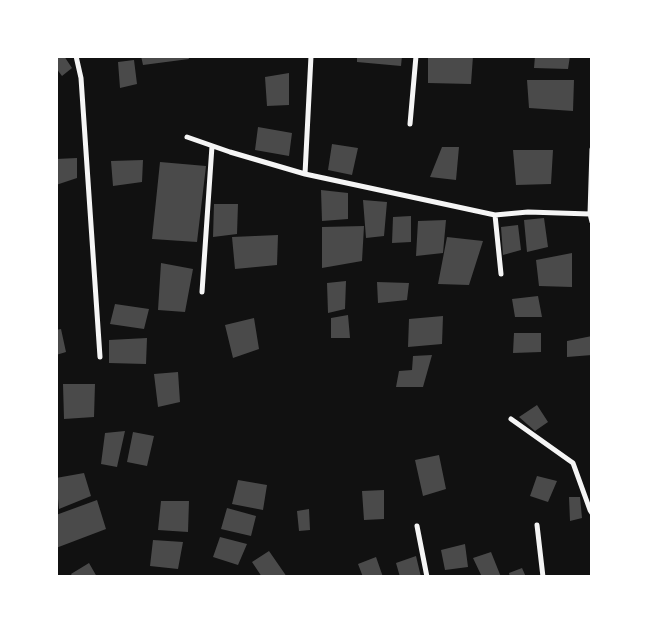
<!DOCTYPE html>
<style>
body{margin:0}
#map{position:relative;width:648px;height:633px;overflow:hidden;background:#111;font-family:Jost,sans-serif}
canvas{display:block}
.frame{position:absolute;inset:0;border:58px solid #fff;pointer-events:none}
</style>
<div id="map">
<canvas width="648" height="633"></canvas>
<div class="frame"></div>
</div>
<script>
const ctx = document.querySelector('canvas').getContext('2d');
ctx.lineJoin = 'round';
function fill(path, color) { ctx.fillStyle = color; ctx.fill(path, 'evenodd'); }
function trace(path, color, width, dash) { ctx.strokeStyle = color; ctx.lineWidth = width; ctx.lineCap = dash ? 'butt' : 'round'; ctx.setLineDash(dash || []); ctx.stroke(path); }
fill(new Path2D(`
 M56,56H64L72,68L62,76L56,68Z
 M141,56H188L189,59L143,65Z
 M357,56H402L401,66L357,62Z
 M428,56H473L471,84L428,83Z
 M535,56H570L568,69L534,68Z
 M134,60L137,84L120,88L118,62Z
 M289,73V105L267,106L265,77Z
 M527,80H574L573,111L529,108Z
 M258,127L292,133L289,156L255,150Z
 M332,144L358,148L352,175L328,170Z
 M442,147H459L456,180L430,177Z
 M513,150H553L551,184L516,185Z
 M77,158V178L56,185V159Z
 M143,160L142,182L113,186L111,161Z
 M160,162L206,166L197,242L152,239Z
 M321,190L348,193V219L322,221Z
 M363,200L387,202L384,236L366,238Z
 M214,204H238L237,234L213,237Z
 M411,216V242L392,243L393,217Z
 M544,218L548,247L527,252L524,220Z
 M446,220L443,253L416,256L418,221Z
 M518,225L521,250L503,255L501,227Z
 M364,226L362,261L322,268V227Z
 M278,235L277,265L235,269L232,237Z
 M447,237L483,241L469,285L438,284Z
 M572,253V287L539,286L536,260Z
 M161,263L193,269L185,312L158,310Z
 M346,281L345,309L328,313L327,283Z
 M377,282L409,283L407,300L378,303Z
 M538,296L542,317H515L512,299Z
 M115,304L149,309L144,329L110,324Z
 M348,315L350,338H331V318Z
 M443,316L442,344L408,347L409,319Z
 M254,318L259,349L233,358L225,325Z
 M61,329L66,352L56,355V330Z
 M514,333H541V352L513,353Z
 M592,336V355L567,357V341Z
 M147,338L146,364L109,363V340Z
 M432,355L423,387H396L399,371L412,370L413,356Z
 M178,372L180,402L158,407L154,374Z
 M63,384H95L94,417L64,419Z
 M537,405L548,422L535,431L519,417Z
 M125,431L117,467L101,464L105,433Z
 M133,432L154,436L147,466L127,462Z
 M439,455L446,489L423,496L415,460Z
 M84,473L91,496L59,509L56,478Z
 M537,476L557,481L548,502L530,496Z
 M238,480L267,485L263,510L232,504Z
 M384,490V519L364,520L362,491Z
 M569,497H580L582,518L570,521Z
 M97,500L106,529L56,548V515Z
 M161,501H189L188,532L158,530Z
 M227,508L256,516L251,536L221,529Z
 M309,509L310,530L299,531L297,511Z
 M220,537L247,544L238,565L213,557Z
 M153,540L183,542L178,569L150,566Z
 M465,544L468,567L445,570L441,550Z
 M269,551L287,577H262L252,562Z
 M491,552L501,577H482L473,558Z
 M416,556L421,577H400L396,563Z
 M376,557L383,577H363L358,564Z
 M89,563L97,577H73L71,574Z
 M522,568L526,577H510L509,573Z`), '#4a4a4a');
trace(new Path2D(`
 M76,56L81,78L100,357
 M410,124L416,56
 M187,137L230,152L305,174L495,215
 M592,149L590,214L592,222
 M305,174L311,56
 M501,274L495,215L528,212L590,214
 M202,292L212,146
 M511,419L573,463L590,510L592,513
 M537,525L543,577
 M417,526L427,577`), '#f5f5f5', 5);
</script>
